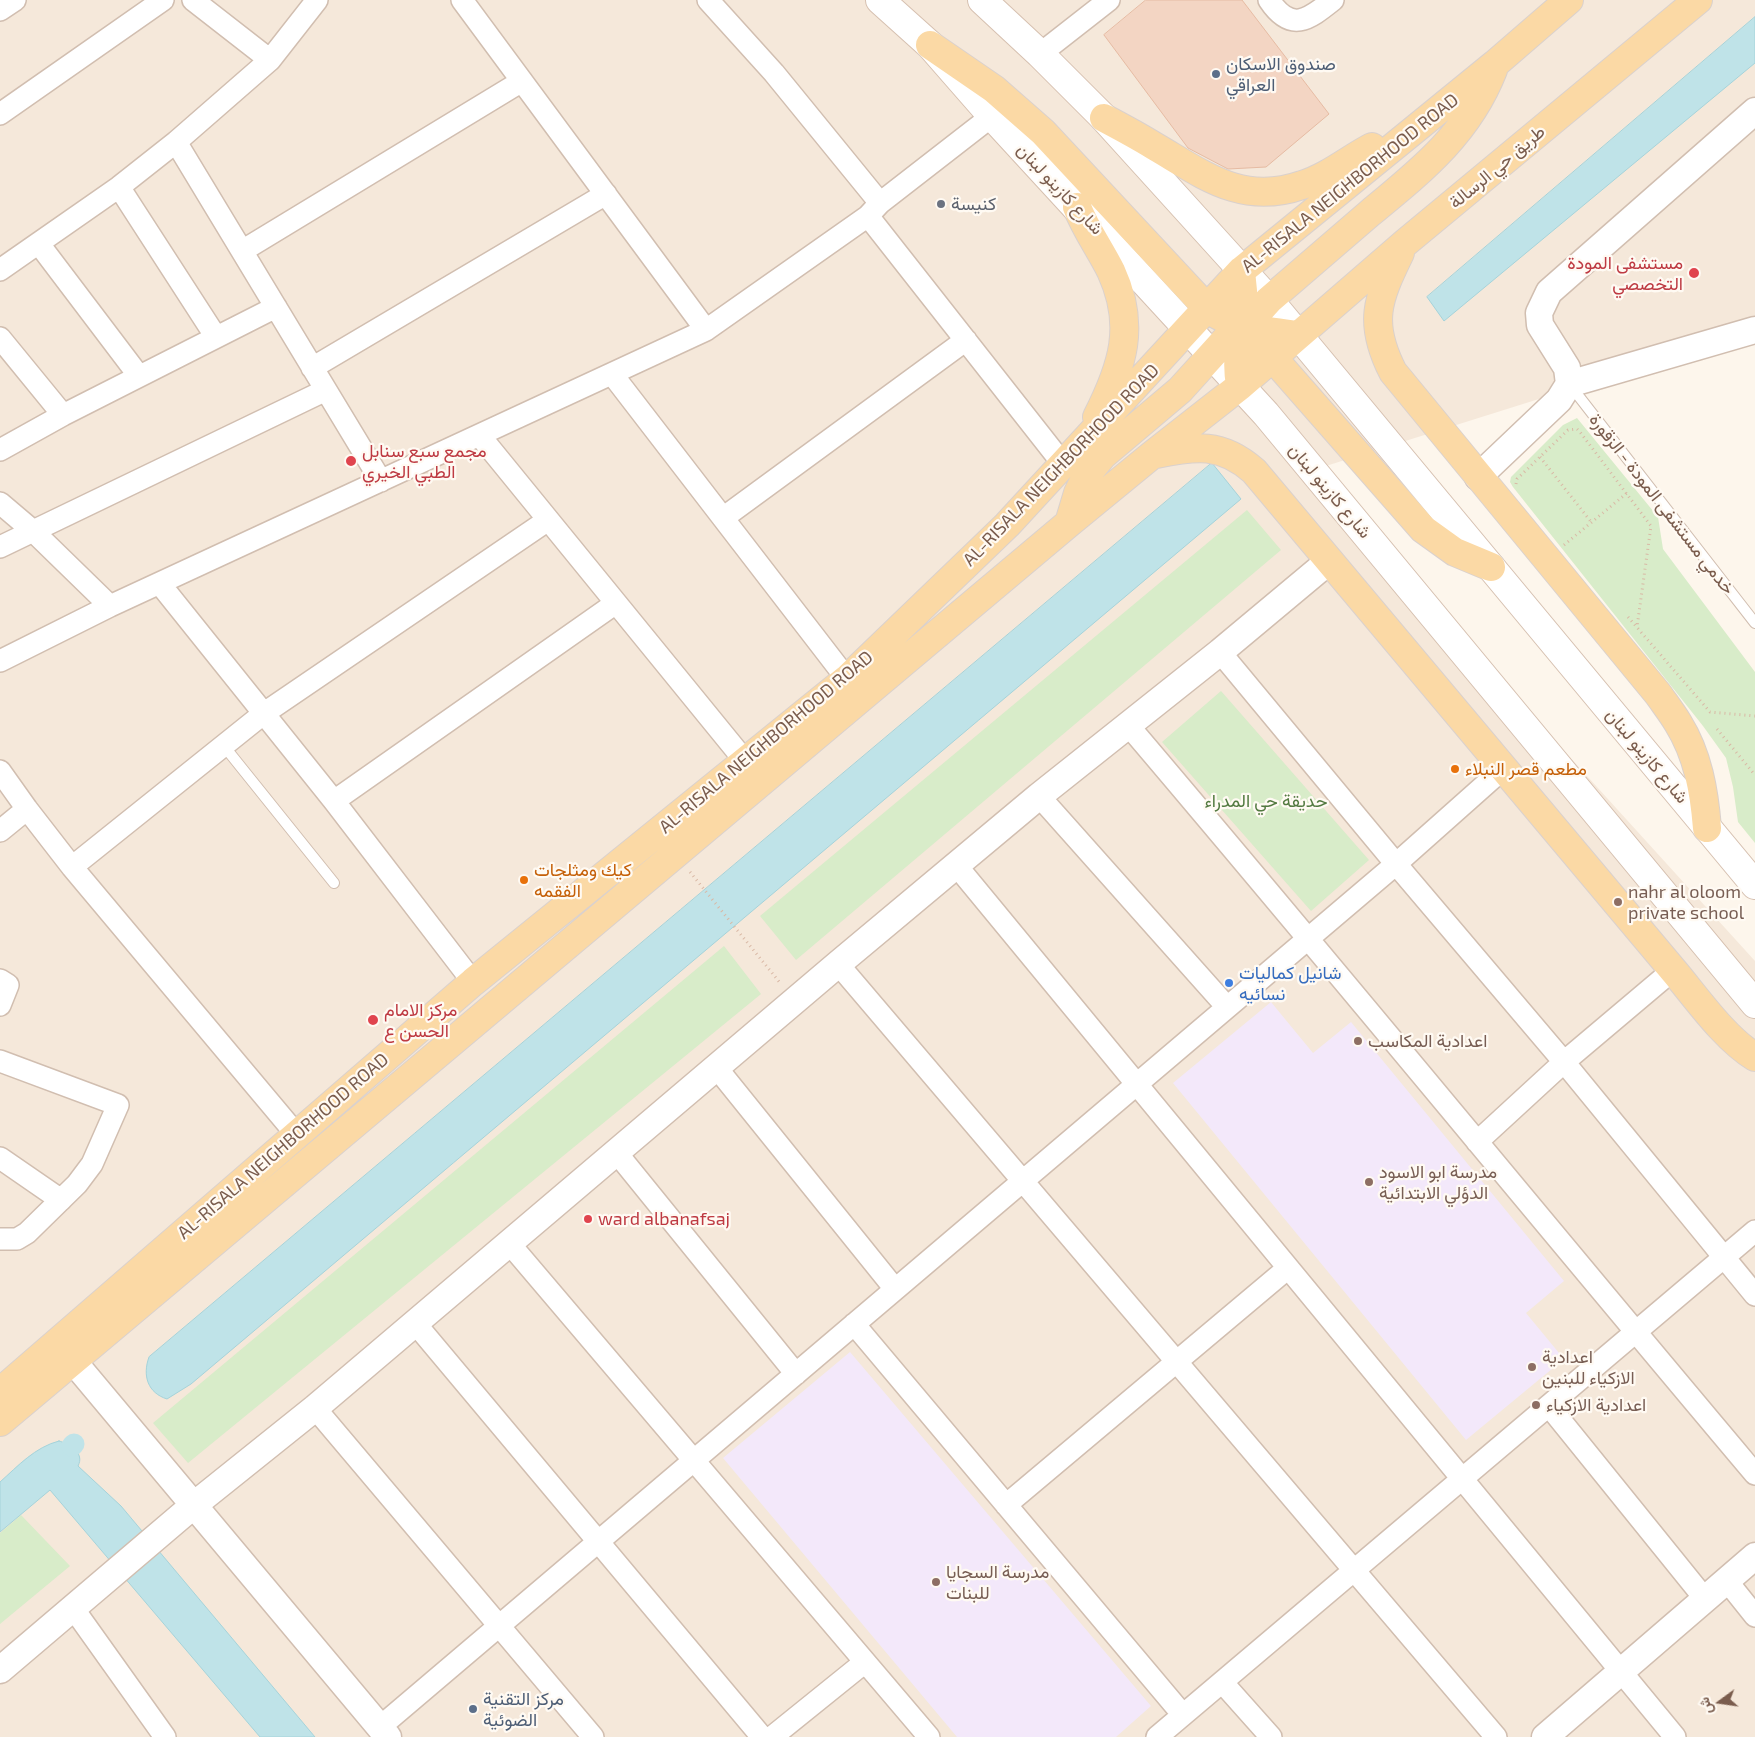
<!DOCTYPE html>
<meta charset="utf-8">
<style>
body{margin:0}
#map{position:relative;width:1755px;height:1737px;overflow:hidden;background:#fdf6ec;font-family:"Exo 2",Vazirmatn,sans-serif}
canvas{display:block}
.north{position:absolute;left:1695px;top:1677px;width:50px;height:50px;-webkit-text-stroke:4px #fffaf3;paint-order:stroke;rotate:256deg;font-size:14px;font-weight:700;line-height:20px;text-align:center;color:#7a5c4d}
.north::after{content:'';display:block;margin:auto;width:18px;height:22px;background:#7a5c4d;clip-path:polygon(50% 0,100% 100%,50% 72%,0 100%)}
</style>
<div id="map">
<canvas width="1755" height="1737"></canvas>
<div class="north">ش</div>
</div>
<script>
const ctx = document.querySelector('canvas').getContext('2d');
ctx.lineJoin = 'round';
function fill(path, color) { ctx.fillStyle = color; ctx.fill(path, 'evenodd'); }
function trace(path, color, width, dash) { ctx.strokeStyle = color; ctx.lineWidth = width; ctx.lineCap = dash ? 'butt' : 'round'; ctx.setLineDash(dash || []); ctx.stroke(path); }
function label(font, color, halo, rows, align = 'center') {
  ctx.font = font + ' "Exo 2",Vazirmatn,sans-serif'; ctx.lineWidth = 4.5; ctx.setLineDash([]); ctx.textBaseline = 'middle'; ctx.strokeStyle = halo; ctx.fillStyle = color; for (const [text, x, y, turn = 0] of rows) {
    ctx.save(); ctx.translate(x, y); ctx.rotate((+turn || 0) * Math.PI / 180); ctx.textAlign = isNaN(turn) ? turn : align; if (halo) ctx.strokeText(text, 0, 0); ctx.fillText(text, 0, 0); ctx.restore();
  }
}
fill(new Path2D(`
 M0,0H1755V331L1310,471L1755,961V1737H0Z`), '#f5e8da');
fill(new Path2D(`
 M1271,1002L1313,1053L1351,1022L1564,1281L1526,1313L1564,1359L1466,1440L1173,1083Z
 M850,1352L1151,1706L1116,1737H957L723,1458Z`), '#f3e8fa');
fill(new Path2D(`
 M1577,418L1658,517L1663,549L1755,672V843L1738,822L1733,787L1726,758L1703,726L1513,487L1510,482L1511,477L1563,425Z
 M1247,510L1281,550L796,960L760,916Z
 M1221,691L1369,860L1311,911L1162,742Z
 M724,946L761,994L188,1463L153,1423Z
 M21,1515L70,1566L0,1624V1533Z`), '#d8ecc9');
const water = new Path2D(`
 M1755,17V63L1444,321L1427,297Z
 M1212,463L1241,499L191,1384L167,1399C148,1393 142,1376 149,1357Z
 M59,1441C70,1444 85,1453 78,1466L121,1506L315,1737H260L50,1490L0,1532V1482C18,1466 35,1447 59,1441Z`);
fill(water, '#bfe3e8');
trace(water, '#a5d3da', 1);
trace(new Path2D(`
 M72,1446L74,1444`), '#bfe3e8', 21);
const building = new Path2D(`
 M1146,0H1242L1329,114L1266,167L1228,169L1188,148L1104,35Z`);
fill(building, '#f3d5c3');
trace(building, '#e6bba3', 1);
const service = new Path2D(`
 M1570,385L1755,623
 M224,746L334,883`);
const minor = new Path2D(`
 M193,0L270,60
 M462,0L706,330
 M708,0L774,73L880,203
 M1269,0C1291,33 1308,20 1333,0
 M0,10L15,0
 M1040,54L1109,0
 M0,114L163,0
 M176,142L381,481
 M119,187L216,337
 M868,216L1063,464
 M39,244L139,376
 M242,251L522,81
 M0,270L119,187L176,142L270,60L317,0
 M0,338L63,415
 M312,368L606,194
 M612,374L847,679
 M480,436L745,761
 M0,450L63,415L276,307
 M0,503L33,531L110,606
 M723,518L966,340
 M0,547L326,390
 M160,584L334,801L473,982
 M1220,652L1396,864L1564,1062L1755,1295
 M0,661L110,606L706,330L868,216L880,203L992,116
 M1128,725C1339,973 1545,1225 1755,1474
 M0,771L27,809L72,867L296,1134
 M1039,796L1227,1007
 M334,801L616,603
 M0,831L27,809
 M956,865L1675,1737
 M72,867L263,714L548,520
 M838,964L1496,1737
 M0,980L8,985L0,1005
 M0,1061L118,1105L92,1164L77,1184L27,1233L17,1239H0
 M716,1067L895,1289
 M1477,1142L1564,1062L1673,970
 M616,1152L796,1374
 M0,1158L61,1200
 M509,1243L929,1737
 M415,1323L762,1737
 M854,1324L1183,1715
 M1549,1406L1705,1599
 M315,1408L593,1737
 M1006,1505L1288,1268
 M1727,1581L1755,1616
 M73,1608L165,1737
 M1222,1682L1271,1737
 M380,1727L1396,864L1504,768
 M772,1737L865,1662
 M1157,1737L1755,1231`);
const tertiary = new Path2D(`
 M1569,384L1755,330
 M1478,477L1559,400L1569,384L1567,368L1540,325L1539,313L1549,292L1755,111
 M73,1361L388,1737
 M0,1670L194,1505L315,1408L838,964L1039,796L1220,652L1329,561
 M1545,1737L1755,1556`);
const secondary = new Path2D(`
 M880,0L930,45L992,116L1266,414L1755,1004
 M982,0L1040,54L1104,118L1269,300L1755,885`);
const primary = new Path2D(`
 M930,45L994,89L1043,132L1207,308C1233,328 1266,331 1298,335
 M1104,118C1121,127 1138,136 1154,146C1204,175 1242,206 1302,185C1328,177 1349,159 1372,147
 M1077,207C1086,230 1100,249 1111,271C1136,325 1123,366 1097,417
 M1400,253C1377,300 1368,323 1393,372L1658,694C1665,704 1672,713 1678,723C1698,755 1704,791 1707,828
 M1257,348L1273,358L1423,529L1455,552L1491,567
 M1240,386C1234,348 1242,328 1269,300C1303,271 1336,242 1370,213C1421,171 1468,134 1493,70
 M1156,454C1196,446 1221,442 1254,471L1673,970C1696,997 1724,1038 1755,1057
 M1069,523L1078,493L1088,473L1103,455L1180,390L1228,337L1242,302L1243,291L1241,271
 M0,1392L473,982L847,679L1007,525L1241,271L1495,64L1569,0
 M0,1422L1069,523L1152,455L1240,386L1405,243L1698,0`);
trace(service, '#d1beb0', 12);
trace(minor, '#d1beb0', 24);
trace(tertiary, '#d1beb0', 29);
trace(secondary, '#d6c0b0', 30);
trace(primary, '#dad1cd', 30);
trace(new Path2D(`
 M1540,457L1592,523
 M1516,484L1517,479L1568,430L1577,429L1580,432L1651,526L1637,627
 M1564,545L1627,493
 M1628,617L1710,712L1755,716
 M1717,729L1755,775
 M690,872L781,984`), '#d9b8a5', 3, [1, 4]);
trace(service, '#fff', 10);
trace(minor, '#fff', 21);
trace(tertiary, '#fff', 26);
trace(secondary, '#fff', 28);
trace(primary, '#fbd9a5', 28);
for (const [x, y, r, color] of [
 [1216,74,5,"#5c6f8a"],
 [941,204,5,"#6b7280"],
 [1694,273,6,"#e0444e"],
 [351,461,6,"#e0444e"],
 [1455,769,5,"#e8710a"],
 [524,880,5,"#e8710a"],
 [1618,902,5,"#8d6e63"],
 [1229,983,5,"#3f7fe0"],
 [373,1020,6,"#e0444e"],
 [1358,1041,5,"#8d6e63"],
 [1369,1182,5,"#8d6e63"],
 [588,1219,5,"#e0444e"],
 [1532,1367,5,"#8d6e63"],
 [1536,1405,5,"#8d6e63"],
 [936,1582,5,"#8d6e63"],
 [473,1709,5,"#5c6f8a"]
]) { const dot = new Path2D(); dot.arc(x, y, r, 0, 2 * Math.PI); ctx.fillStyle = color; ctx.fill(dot); trace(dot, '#fffaf3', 2); }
label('18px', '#4e5e75', '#fffaf3', [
 ["صندوق الاسكان",1226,64],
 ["العراقي",1226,85],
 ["مركز التقنية",483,1699],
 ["الضوئية",483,1720]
], 'left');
label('18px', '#7a5c4d', '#fffaf3', [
 ["طريق حي الرسالة",1497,167,-40],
 ["AL-RISALA NEIGHBORHOOD ROAD",1350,183,-39],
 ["شارع كازينو لبنان",1060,189,47],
 ["AL-RISALA NEIGHBORHOOD ROAD",1061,465,-46],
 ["شارع كازينو لبنان",1330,491,50],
 ["خدمي مستشفى المودة - الزقورة",1662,504,52],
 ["AL-RISALA NEIGHBORHOOD ROAD",766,742,-40],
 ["شارع كازينو لبنان",1647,756,50],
 ["AL-RISALA NEIGHBORHOOD ROAD",283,1146,-41]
]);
label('18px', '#5b616d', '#fffaf3', [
 ["كنيسة",951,204]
], 'left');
label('18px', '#be3a42', '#fffaf3', [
 ["مستشفى المودة",1683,263,"right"],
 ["التخصصي",1683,284,"right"],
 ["مجمع سبع سنابل",362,451],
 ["الطبي الخيري",362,472],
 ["مركز الامام",384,1010],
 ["الحسن ع",384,1031],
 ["ward albanafsaj",598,1219]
], 'left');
label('18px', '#c56008', '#fffaf3', [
 ["مطعم قصر النبلاء",1465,769],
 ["كيك ومثلجات",534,870],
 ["الفقمه",534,891]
], 'left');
label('18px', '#537a41', '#fffaf3', [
 ["حديقة حي المدراء",1266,801]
]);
label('18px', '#785e54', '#fffaf3', [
 ["nahr al oloom",1628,892],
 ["private school",1628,913],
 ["اعدادية المكاسب",1368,1041],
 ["مدرسة ابو الاسود",1379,1172],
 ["الدؤلي الابتدائية",1379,1193],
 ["اعدادية",1542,1357],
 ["الازكياء للبنين",1542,1378],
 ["اعدادية الازكياء",1546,1405],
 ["مدرسة السجايا",946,1572],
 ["للبنات",946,1593]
], 'left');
label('18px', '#366cbe', '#fffaf3', [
 ["شانيل كماليات",1239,973],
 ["نسائيه",1239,994]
], 'left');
</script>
